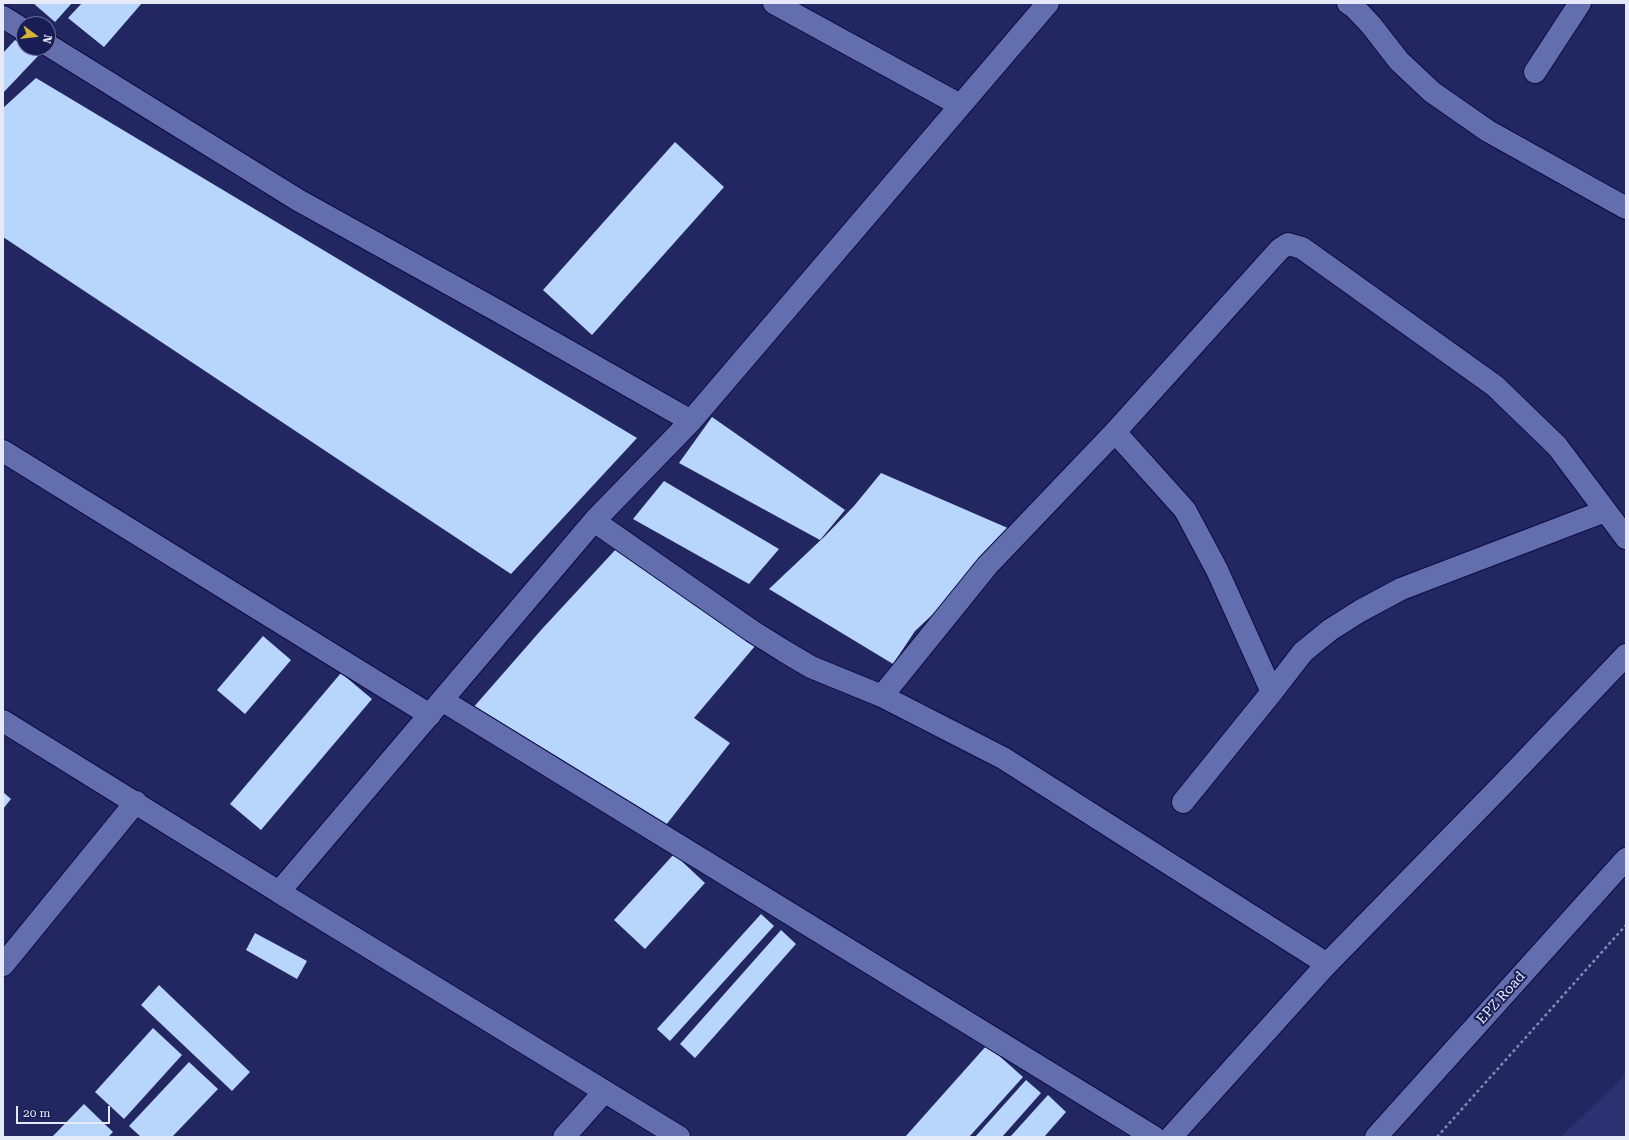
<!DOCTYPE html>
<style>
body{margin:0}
#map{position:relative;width:1629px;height:1140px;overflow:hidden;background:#222761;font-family:"Roboto Serif",serif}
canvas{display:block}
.frame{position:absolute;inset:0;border:4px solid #e6eaf8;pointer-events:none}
.north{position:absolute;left:16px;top:16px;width:40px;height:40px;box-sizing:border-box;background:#191d55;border:1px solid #6b6f96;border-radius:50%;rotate:105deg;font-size:11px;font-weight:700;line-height:16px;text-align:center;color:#e6eaf8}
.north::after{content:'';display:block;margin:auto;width:14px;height:18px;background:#d5b535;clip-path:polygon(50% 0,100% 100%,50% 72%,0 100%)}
.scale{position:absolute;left:16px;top:1106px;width:94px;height:18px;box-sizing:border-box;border:2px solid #e6eaf8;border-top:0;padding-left:5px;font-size:12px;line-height:14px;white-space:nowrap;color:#e6eaf8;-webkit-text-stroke:3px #191d55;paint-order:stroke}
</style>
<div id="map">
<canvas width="1629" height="1140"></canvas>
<div class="frame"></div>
<div class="north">N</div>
<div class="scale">20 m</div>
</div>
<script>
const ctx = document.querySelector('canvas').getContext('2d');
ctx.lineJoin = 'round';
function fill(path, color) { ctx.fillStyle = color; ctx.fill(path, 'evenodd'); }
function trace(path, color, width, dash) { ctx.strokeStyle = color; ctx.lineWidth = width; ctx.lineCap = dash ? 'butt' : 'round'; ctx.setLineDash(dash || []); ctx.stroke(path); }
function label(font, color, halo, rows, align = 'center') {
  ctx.font = font + ' "Roboto Serif",serif'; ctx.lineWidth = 4; ctx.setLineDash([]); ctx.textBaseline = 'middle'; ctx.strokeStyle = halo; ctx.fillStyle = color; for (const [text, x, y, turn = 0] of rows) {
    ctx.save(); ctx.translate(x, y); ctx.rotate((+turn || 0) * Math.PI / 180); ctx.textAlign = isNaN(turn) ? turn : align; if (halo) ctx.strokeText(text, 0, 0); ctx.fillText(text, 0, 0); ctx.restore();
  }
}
fill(new Path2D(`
 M1626,1074V1137H1561Z`), '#2b3171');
fill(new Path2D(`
 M33,3H72L55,22Z
 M82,3H142L104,47L68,18Z
 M15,40L24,46V48H26L38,56L3,93V53Z
 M36,78L637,438L511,574L3,237V108Z
 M675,142L724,187L592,335L543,290Z
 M712,417L845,510L820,540L679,463Z
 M881,473L1010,529L946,602L915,631L893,664L769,589L825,536L854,506Z
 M664,481L779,549L749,584L633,519Z
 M617,548L761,639L694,718L730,743L666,825L472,709L542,629Z
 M263,636L291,660L245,714L217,690Z
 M341,673L372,699L261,830L230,804Z
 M3,792L11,799L3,809Z
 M674,854L705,883L645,949L614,920Z
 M761,914L774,926L670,1041L657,1029Z
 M781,930L796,944L695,1058L680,1044Z
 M255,933L307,961L297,979L246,950Z
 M159,985L250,1072L232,1091L141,1005Z
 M153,1028L182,1055L124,1119L95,1092Z
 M987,1045L1023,1077L969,1137H905Z
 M189,1062L218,1089L172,1137H141L129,1126Z
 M1026,1080L1041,1093L1002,1137H975Z
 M1048,1095L1066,1112L1044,1137H1010Z
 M84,1104L113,1132L108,1137H52Z`), '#b8d5fb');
const minor = new Path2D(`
 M774,3L960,105
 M1348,3L1354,7L1371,25L1399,61L1432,92L1488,131L1626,208
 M3,17L24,30
 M48,45L298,200L498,311L691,421
 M1535,72L1580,3
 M1115,432L1185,510L1217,570L1272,692L1183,802
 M3,451L430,715
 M594,521L752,631L784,651L811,667L882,696L1003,758L1327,964
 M1272,692L1303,652L1330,630L1360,611L1401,589L1605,511
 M882,696L987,566L1115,432L1280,249L1288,244L1302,248L1495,386L1557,446L1626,538
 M442,700L1154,1137
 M3,721L279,892L594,521L691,421L1048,3
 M279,892L679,1137
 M3,965L136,802
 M564,1137L604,1092
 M1171,1137L1327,964L1503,784L1626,655
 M1376,1137L1626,859`);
trace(minor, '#0e0b44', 24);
trace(new Path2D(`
 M1437,1137L1626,925`), '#868aae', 2.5, [3, 3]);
trace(minor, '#626eae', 22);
label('14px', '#e6eaf8', '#191d55', [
 ["EPZ Road",1501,998,-48]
]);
</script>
